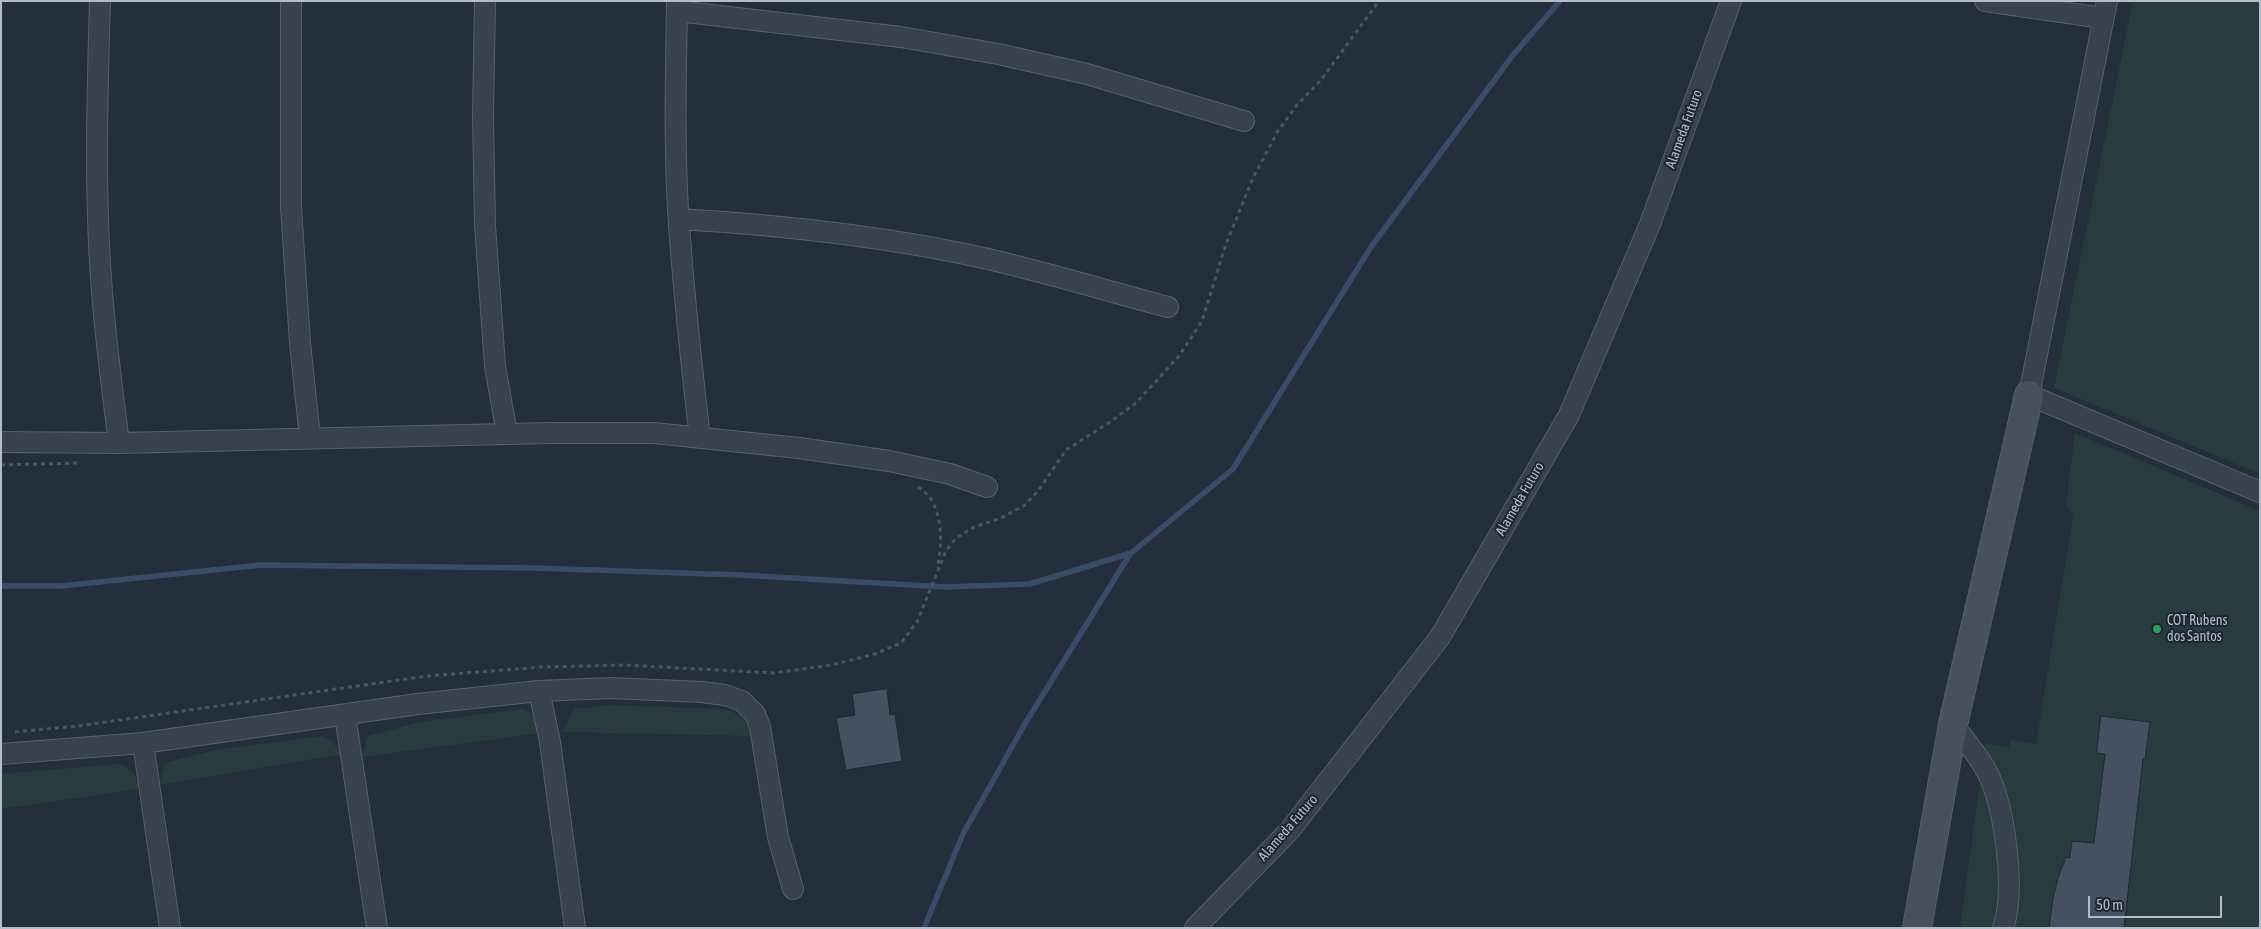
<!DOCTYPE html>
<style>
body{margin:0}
#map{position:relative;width:2261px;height:929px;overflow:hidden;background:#242f3e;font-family:"Asap Condensed",sans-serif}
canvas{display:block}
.frame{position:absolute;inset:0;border:2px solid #b4bcc9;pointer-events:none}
.scale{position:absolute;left:2088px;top:896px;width:134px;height:22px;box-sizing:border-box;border:2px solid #b4bcc9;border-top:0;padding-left:6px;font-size:15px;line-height:18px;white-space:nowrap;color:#b4bcc9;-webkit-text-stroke:4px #1d2633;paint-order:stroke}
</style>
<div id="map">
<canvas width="2261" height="929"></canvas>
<div class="frame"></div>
<div class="scale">50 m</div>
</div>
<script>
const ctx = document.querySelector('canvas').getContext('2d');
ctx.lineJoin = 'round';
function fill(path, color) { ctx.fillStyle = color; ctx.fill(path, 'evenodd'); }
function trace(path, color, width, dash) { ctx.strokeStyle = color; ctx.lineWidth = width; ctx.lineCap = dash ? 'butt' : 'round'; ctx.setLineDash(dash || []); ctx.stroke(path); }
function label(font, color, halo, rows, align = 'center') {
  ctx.font = font + ' "Asap Condensed",sans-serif'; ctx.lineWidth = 4; ctx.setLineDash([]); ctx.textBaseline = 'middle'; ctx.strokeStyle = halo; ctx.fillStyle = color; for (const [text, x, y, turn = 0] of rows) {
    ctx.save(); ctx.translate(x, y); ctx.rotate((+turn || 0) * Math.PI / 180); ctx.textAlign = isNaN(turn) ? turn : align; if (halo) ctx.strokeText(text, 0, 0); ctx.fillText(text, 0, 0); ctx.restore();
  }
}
fill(new Path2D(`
 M2133,1H2260V474L2054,388Z
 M2075,433L2260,511V928H1960L1985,743L2009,747L2010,740L2036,744L2073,517L2066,503Z
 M609,705L724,709C741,714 746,719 751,736L563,732L574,709Z
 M522,709L531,713L541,733L362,757L368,736L420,722Z
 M321,736L330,740L343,754L159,785L165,763L215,750Z
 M117,764C134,769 135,772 139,789L1,809V774Z`), '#263c3f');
trace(new Path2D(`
 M1,586H61L261,565L534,568L741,575L945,587L1030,584L1131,553L1233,469L1371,247L1513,55L1560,1
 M924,928L963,834L1026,722L1130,554`), '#394c67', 5.5);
const building = new Path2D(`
 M887,689L890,715L895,714L902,761L846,770L836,718L855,715L852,694Z
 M2101,716L2150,722L2145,759H2143L2124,928H2049L2053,899L2058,878L2066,857L2070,858L2072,841L2094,843L2105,754L2097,753Z`);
fill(building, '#455162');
trace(building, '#1f2835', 1);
const street = new Path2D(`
 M100,1C97,102 94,203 103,304C107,350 113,397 119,443
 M291,1V207L300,343L310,438
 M485,1L483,116L485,225L495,366L507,434
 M677,1C676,71 674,141 678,210C683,286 691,362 700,438
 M1985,1L2103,18
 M2107,1L2029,395L2260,492
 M677,11L901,37L998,54L1087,74L1244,121
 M679,219C782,225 886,236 988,259C1048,273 1108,291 1168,307
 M1,442L119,443L551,433H654L799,448L889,461L950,474L987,487
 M539,691L550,742L575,928
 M345,715L377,928
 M1953,724C1965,741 1982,759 1990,778C2005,813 2016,892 2003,928
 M143,743L170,928
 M1,754L143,743L418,704L539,691L611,688L702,692L725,695L742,701L755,714L760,727L778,837L793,889
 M1195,928L1290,830L1440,637L1569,415L1650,224L1731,1`);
const secondary = new Path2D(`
 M1917,928L1953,724L2029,395`);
trace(street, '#565f6c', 22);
trace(secondary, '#565f6c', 30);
trace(new Path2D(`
 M1,465L77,463
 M918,487C944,502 943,544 937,568
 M15,732L78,726L427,676L542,667L624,665L774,673L831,665L875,654L901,643L917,622L946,551L956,538L974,527L1001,518L1025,505L1038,491L1066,450L1110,422L1137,402L1179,356L1202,321L1226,244L1253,178L1278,131L1297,105L1321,80L1379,1`), '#44595c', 3, [4, 4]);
trace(street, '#38414e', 20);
trace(secondary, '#465061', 28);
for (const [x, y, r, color] of [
 [2157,629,5,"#2e9e5b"]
]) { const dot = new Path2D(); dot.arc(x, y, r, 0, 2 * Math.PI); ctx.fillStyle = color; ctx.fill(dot); trace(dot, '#1d2633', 2); }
label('14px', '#b4bcc9', '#1d2633', [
 ["Alameda Futuro",1684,129,-70],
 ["Alameda Futuro",1520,499,-60],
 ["Alameda Futuro",1288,828,-49]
]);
label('14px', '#b4bcc9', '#1d2633', [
 ["COT Rubens",2167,621],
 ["dos Santos",2167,637]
], 'left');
</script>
